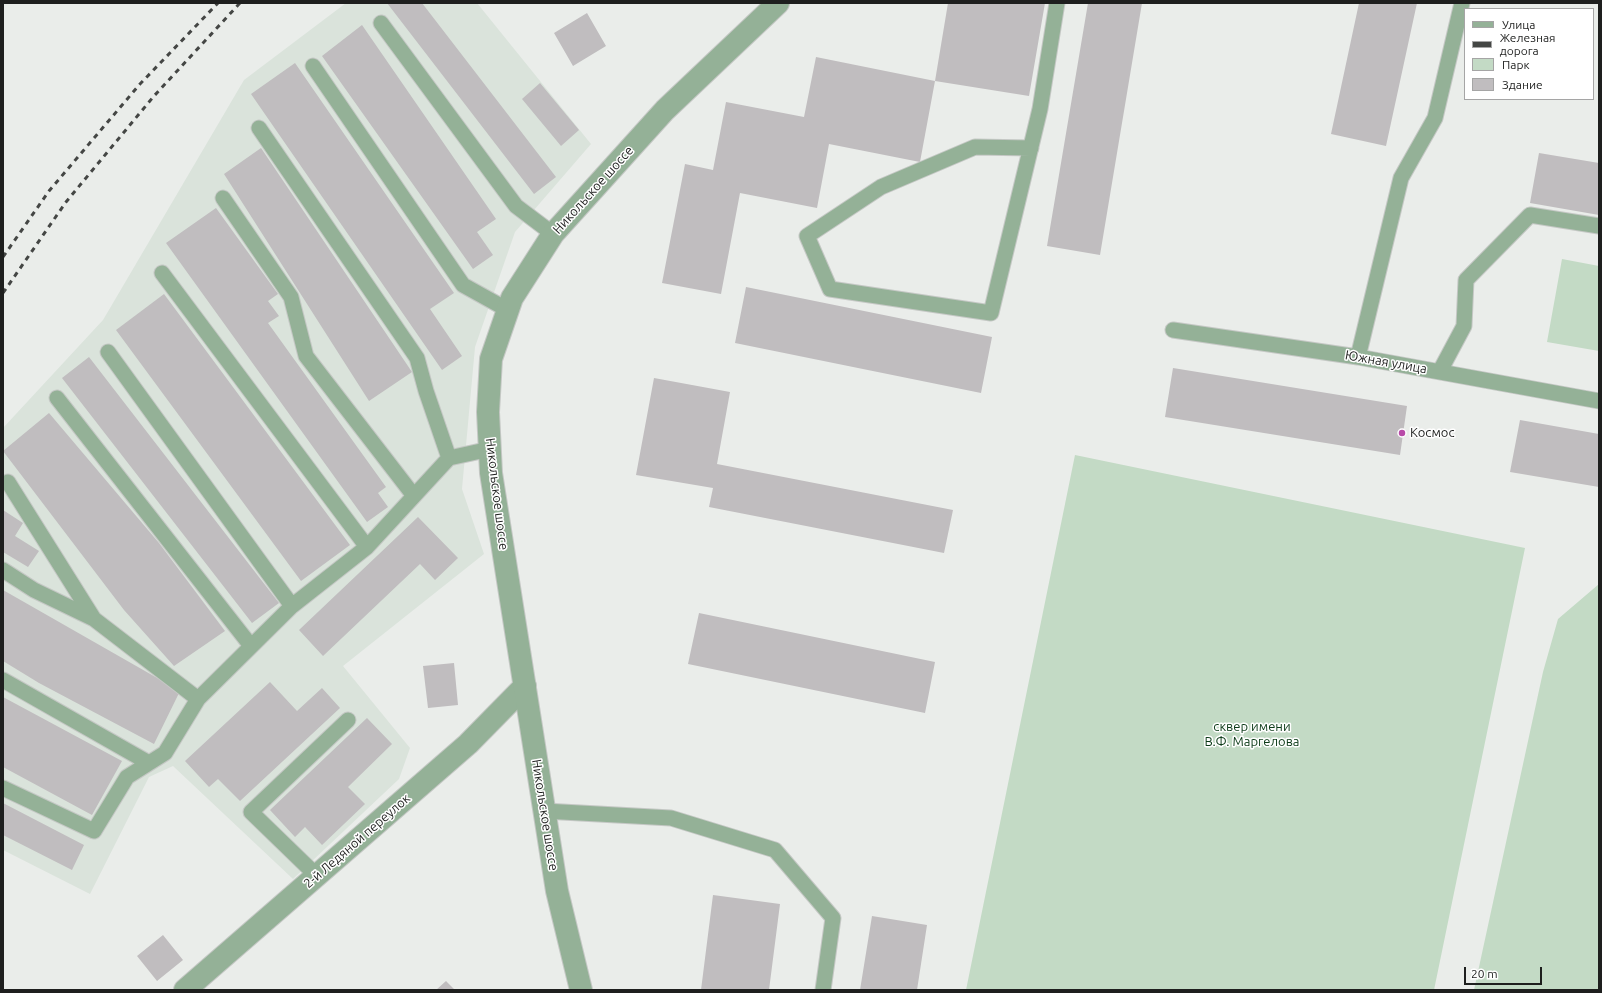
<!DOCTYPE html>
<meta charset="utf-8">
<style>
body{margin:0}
#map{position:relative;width:1602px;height:993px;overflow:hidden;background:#eaedea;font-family:Ubuntu,sans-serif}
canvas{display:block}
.frame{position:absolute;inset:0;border:4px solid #1e1f1e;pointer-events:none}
.legend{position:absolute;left:1464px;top:8px;width:130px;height:92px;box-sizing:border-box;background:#fff;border:1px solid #a5a5a5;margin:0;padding:5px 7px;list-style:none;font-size:12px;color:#1e1f1e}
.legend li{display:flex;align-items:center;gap:8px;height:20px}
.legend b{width:20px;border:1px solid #a5a5a5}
.scale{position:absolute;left:1464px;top:967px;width:78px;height:18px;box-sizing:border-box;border:2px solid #1e1f1e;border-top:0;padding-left:5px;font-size:12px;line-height:14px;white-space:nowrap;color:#1e1f1e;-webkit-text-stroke:3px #fff;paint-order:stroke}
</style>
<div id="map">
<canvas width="1602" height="993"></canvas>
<div class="frame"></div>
<ul class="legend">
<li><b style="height:5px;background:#94b197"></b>Улица</li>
<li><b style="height:5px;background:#444644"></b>Железная дорога</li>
<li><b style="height:11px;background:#c3dac5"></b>Парк</li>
<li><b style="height:11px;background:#c0bdbf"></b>Здание</li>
</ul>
<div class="scale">20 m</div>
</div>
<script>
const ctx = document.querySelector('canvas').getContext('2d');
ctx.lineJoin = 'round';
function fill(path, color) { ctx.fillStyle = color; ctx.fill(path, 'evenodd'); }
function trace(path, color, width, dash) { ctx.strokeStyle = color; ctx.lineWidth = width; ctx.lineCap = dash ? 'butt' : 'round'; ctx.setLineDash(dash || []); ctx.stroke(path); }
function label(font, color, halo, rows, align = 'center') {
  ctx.font = font + ' Ubuntu,sans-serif'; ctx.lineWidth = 3; ctx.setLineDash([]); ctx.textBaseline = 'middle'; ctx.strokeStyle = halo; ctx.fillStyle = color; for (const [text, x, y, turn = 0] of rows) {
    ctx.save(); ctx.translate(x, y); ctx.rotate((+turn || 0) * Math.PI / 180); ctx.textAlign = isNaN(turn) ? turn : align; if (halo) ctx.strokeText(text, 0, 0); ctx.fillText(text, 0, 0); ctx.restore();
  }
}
fill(new Path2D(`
 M346,3H477L591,144L515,232L475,347L462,489L484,554L343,666L410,748L399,779L293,879L173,766L149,777L90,894L3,850V428L103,320L244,80Z`), '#dae3db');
fill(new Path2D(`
 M1562,259L1599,266V351L1547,342Z
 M1075,455L1525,548L1434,990H966Z
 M1599,584V990H1474L1543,672L1558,619Z`), '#c3dac5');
fill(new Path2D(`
 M387,3H422L556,177L534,194Z
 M948,3H1045L1029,96L935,81Z
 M1088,3H1142L1100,255L1047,246Z
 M1359,3H1417L1386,146L1331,134Z
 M587,13L606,46L573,66L554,33Z
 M362,25L496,219L477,232L493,255L473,269L322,56Z
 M816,57L935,81L920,162L829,144L817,208L740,193L721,294L662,283L685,164L713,170L726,102L804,117Z
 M295,63L454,293L430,309L462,356L442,370L251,94Z
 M540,83L579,130L561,146L522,99Z
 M261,148L412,372L369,401L224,174Z
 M1539,153L1599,163V215L1530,203Z
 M216,208L278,294L268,301L279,316L268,323L386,487L378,493L388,507L367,522L166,243Z
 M746,287L992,337L981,393L735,343Z
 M164,294L350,545L301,581L116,330Z
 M89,357L279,603L252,623L62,378Z
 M1173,368L1407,406L1400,455L1165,417Z
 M654,378L730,392L717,464L953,510L944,553L709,507L713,488L636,475Z
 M49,413L159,543L225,631L174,666L124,610L3,451Z
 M1520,420L1599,434V487L1510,472Z
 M3,510L23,523L15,536L39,551L28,567L3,552Z
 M418,517L458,558L435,580L420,564L323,656L299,630Z
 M3,590L180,691L154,744L39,683L3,661Z
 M699,613L935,662L925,713L688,664Z
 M454,663L458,705L428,708L423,666Z
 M270,682L297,711L322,688L340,708L240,801L218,779L209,787L185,761Z
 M3,697L122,761L92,815L3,767Z
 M367,718L392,744L348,787L365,804L322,845L305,827L295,837L270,810Z
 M3,803L84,845L72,870L3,835Z
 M713,895L780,904L769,990H701Z
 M872,916L927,925L917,990H860Z
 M163,935L183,960L157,981L137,956Z
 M446,981L455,990H436Z`), '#c0bdbf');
const service = new Path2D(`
 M381,23L516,206L553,234
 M313,66L463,285L508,310
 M259,128L417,358L426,391L449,458
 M1031,148L975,147L881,187L807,236L830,289L991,313L1040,109L1057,3
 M223,198L291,297L306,356L414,496
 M162,273L367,547
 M1173,330L1358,357L1599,401
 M108,352L292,606
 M1358,357L1401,178L1435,118L1462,3
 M1440,371L1464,326L1466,280L1530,215L1599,226
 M57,398L251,646
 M8,482L94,619L198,699
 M3,570L34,590L94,619
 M3,680L149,763
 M3,788L94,831L127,777L165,753L198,699L292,606L367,547L449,458L490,449
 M544,811L671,818L775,850L833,918L823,990
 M317,876L251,812L348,720`);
const minor = new Path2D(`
 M185,990L468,744L525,686`);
const tertiary = new Path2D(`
 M581,990L557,891L491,473L488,412L491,359L512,298L553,234L665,110L778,3`);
trace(service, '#c5c8c5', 17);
trace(minor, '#c5c8c5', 24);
trace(tertiary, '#c5c8c5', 24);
trace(service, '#94b197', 15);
trace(minor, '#94b197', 22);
trace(tertiary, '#94b197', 22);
trace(new Path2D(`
 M3,257L49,191L140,84L218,3
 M3,293L66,202L154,96L240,3`), '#444644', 3, [5, 5]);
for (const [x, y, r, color] of [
 [1402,433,4,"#b84aa8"]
]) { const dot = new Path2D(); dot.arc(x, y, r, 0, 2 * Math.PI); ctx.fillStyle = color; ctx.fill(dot); trace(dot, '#fff', 1.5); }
label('13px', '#1e1f1e', '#fff', [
 ["Никольское шоссе",593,190,-48],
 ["Южная улица",1386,362,10],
 ["Никольское шоссе",497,494,83],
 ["Никольское шоссе",545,815,81],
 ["2-й Ледяной переулок",357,841,-41]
]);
label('13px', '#1e1f1e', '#fff', [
 ["Космос",1410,433]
], 'left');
label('13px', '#0b3a17', '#fff', [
 ["сквер имени",1252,727],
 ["В.Ф. Маргелова",1252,742]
]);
</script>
